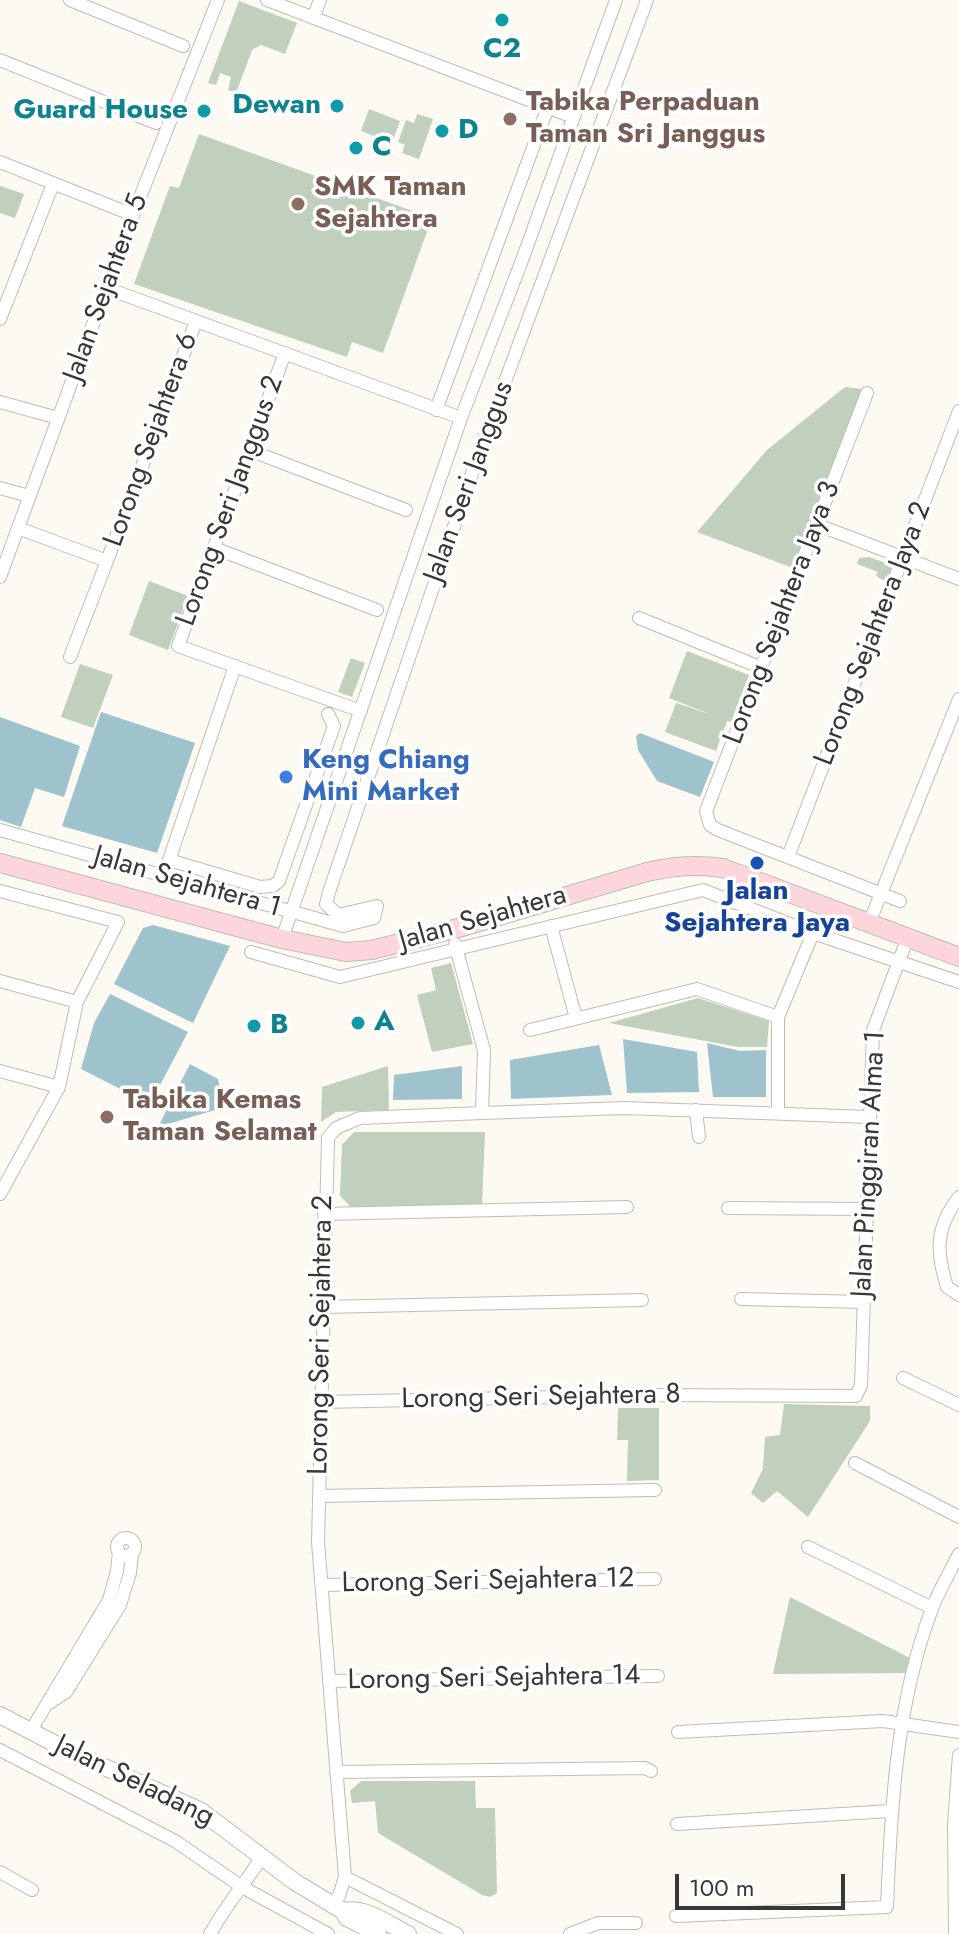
<!DOCTYPE html>
<style>
body{margin:0}
#map{position:relative;width:959px;height:1934px;overflow:hidden;background:#fdfaf4;font-family:Jost,sans-serif}
canvas{display:block}
.scale{position:absolute;left:675px;top:1874px;width:170px;height:36px;box-sizing:border-box;border:4px solid #383735;border-top:0;padding-left:10px;font-size:24px;line-height:28px;white-space:nowrap;color:#383735;-webkit-text-stroke:6px #fff;paint-order:stroke}
</style>
<div id="map">
<canvas width="959" height="1934"></canvas>
<div class="scale">100 m</div>
</div>
<script>
const ctx = document.querySelector('canvas').getContext('2d');
ctx.lineJoin = 'round';
function fill(path, color) { ctx.fillStyle = color; ctx.fill(path, 'evenodd'); }
function trace(path, color, width, dash) { ctx.strokeStyle = color; ctx.lineWidth = width; ctx.lineCap = dash ? 'butt' : 'round'; ctx.setLineDash(dash || []); ctx.stroke(path); }
function label(font, color, halo, rows, align = 'center') {
  ctx.font = font + ' Jost,sans-serif'; ctx.lineWidth = 7; ctx.setLineDash([]); ctx.textBaseline = 'middle'; ctx.strokeStyle = halo; ctx.fillStyle = color; for (const [text, x, y, turn = 0] of rows) {
    ctx.save(); ctx.translate(x, y); ctx.rotate((+turn || 0) * Math.PI / 180); ctx.textAlign = isNaN(turn) ? turn : align; if (halo) ctx.strokeText(text, 0, 0); ctx.fillText(text, 0, 0); ctx.restore();
  }
}
fill(new Path2D(`
 M239,1L297,23L285,54L261,45L252,50L236,93L228,90L231,77L220,73L216,85L208,83Z
 M369,109L400,121L392,143L361,131Z
 M417,114L433,119L419,159L402,153L405,145L398,142L406,120L414,123Z
 M199,134L432,218L383,353L352,342L347,357L134,284L170,186L179,188Z
 M0,186L24,194L15,218L0,213Z
 M845,387L863,389L793,568L697,532L767,450Z
 M869,557L886,563L893,570L888,583L876,576L878,572L857,564L859,558Z
 M149,581L188,596L168,650L129,635Z
 M687,651L749,675L731,722L727,721L716,751L665,732L676,703L712,715L669,698Z
 M351,658L365,663L352,697L338,692Z
 M80,664L113,675L93,728L61,717Z
 M451,963L473,1044L432,1052L417,995L436,990L431,968Z
 M698,998L769,1021L767,1047H738L609,1023Z
 M388,1066L389,1110L336,1112L321,1122L322,1087Z
 M354,1132H485L482,1207H351L340,1196L342,1145Z
 M784,1404L870,1406V1421L808,1517L777,1491L763,1503L751,1493L763,1469L765,1437L780,1435Z
 M618,1408H659V1480L627,1481L628,1440H617Z
 M790,1597L912,1659L906,1673L773,1674Z
 M361,1781H475L476,1808H495L497,1893L490,1897L482,1895L378,1833L375,1801L352,1803L350,1791Z`), '#c0d0bd');
fill(new Path2D(`
 M101,712L195,743L157,853L62,826Z
 M0,717L80,746L64,797L35,788L21,827L0,820Z
 M640,733L714,762L700,797L657,781L638,750L636,736Z
 M153,925L230,946L193,1023L114,984L143,928Z
 M110,994L188,1032L150,1104L81,1069L94,1023Z
 M623,1039L697,1052L699,1092L627,1093Z
 M707,1043L740,1051L766,1050V1097H713Z
 M599,1045L612,1095L511,1099L510,1060Z
 M190,1064L218,1079L225,1107L158,1127Z
 M462,1066V1099L393,1100L394,1075Z`), '#9fc3cc');
const minor = new Path2D(`
 M70,0L183,46
 M267,0L573,117
 M313,18L320,0
 M0,60L156,123
 M0,162L133,215
 M106,288L461,418
 M0,319L53,184
 M285,353L178,646L361,711
 M867,393L706,811L710,825L718,830L900,901
 M0,402L58,418
 M436,410L548,107
 M249,450L406,510
 M0,488L29,496
 M818,525L959,579
 M18,528L107,561L196,321
 M214,548L377,610
 M0,577L133,215L218,0
 M639,618L762,668
 M70,657L107,561
 M0,830L343,926L374,918L377,906L338,915L326,904L329,892L487,430L647,0
 M788,857L959,411
 M169,860L260,887L273,886L279,881L334,726L328,714
 M167,866L235,666
 M0,891L118,922L77,1002L59,1087L0,1194
 M870,921L959,699
 M551,926L576,1018
 M282,939L461,418L521,263L616,0
 M455,944L484,1050L482,1113
 M251,952L340,977L703,890L813,933L959,982
 M0,981L77,1002
 M530,1030L697,989L778,1017
 M0,1071L59,1087
 M696,1110L699,1137
 M778,1113V1017L813,933
 M959,1197C935,1228 936,1252 947,1287L959,1295
 M728,1208L866,1209
 M324,1214L627,1207
 M741,1299L863,1302
 M323,1307L642,1300
 M903,1378L959,1405
 M321,1402L654,1395L856,1396L861,1385L873,1030L908,937
 M855,1463L959,1517
 M319,1496L655,1490
 M117 1547a9 9 0 1 1 18 0a9 9 0 1 1-18 0Z
 M808,1547L932,1608
 M322,1585L655,1579
 M329,1681L658,1676
 M49,1703L66,1692L120,1605L130,1573L132,1553
 M30,1732L109,1600L117,1571L119,1552
 M678,1732L883,1721L959,1732
 M0,1750L175,1841L242,1887L328,1934
 M336,1772L645,1768L651,1771
 M677,1824L891,1811
 M0,1872L32,1890
 M345,1877L457,1934
 M332,1904L339,1896L345,1877L318,1542L328,1138L336,1128L360,1118L482,1113L625,1108L869,1117
 M676,1916L887,1907C891,1808 896,1703 932,1609C939,1590 950,1572 959,1554
 M210,1934C225,1907 245,1883 262,1857
 M570,1934L598,1923H636
 M955,1934L954,1824L959,1755`);
const tertiary = new Path2D(`
 M0,1715L65,1749L201,1811L295,1882L343,1911L347,1918L378,1934
 M343,1911C365,1906 388,1924 408,1934`);
const secondary = new Path2D(`
 M0,863L282,939L346,952L372,950L466,926L647,872C674,866 696,864 723,868L959,957`);
trace(minor, '#bfbcb7', 14);
trace(tertiary, '#bfbcb7', 18);
trace(secondary, '#bfbcb7', 20);
trace(minor, '#fff', 12);
trace(tertiary, '#fff', 16);
trace(secondary, '#fdd5dd', 18);
for (const [x, y, r, color] of [
 [502,20,8,"#0f9aa8"],
 [337,106,8,"#0f9aa8"],
 [204,111,8,"#0f9aa8"],
 [510,119,8,"#8d6e63"],
 [442,131,8,"#0f9aa8"],
 [356,148,8,"#0f9aa8"],
 [298,204,8,"#8d6e63"],
 [286,777,8,"#3f7fe0"],
 [757,863,8,"#1a4fb4"],
 [358,1023,8,"#0f9aa8"],
 [254,1026,8,"#0f9aa8"],
 [107,1117,8,"#8d6e63"]
]) { const dot = new Path2D(); dot.arc(x, y, r, 0, 2 * Math.PI); ctx.fillStyle = color; ctx.fill(dot); trace(dot, '#fff', 3); }
label('bold 28px', '#0d838f', '#fff', [
 ["C2",502,50,"center"],
 ["Dewan",321,106,"right"],
 ["Guard House",188,111,"right"],
 ["D",458,131],
 ["C",372,148],
 ["A",374,1023],
 ["B",270,1026]
], 'left');
label('bold 28px', '#785e54', '#fff', [
 ["Tabika Perpaduan",526,103],
 ["Taman Sri Janggus",526,135],
 ["SMK Taman",314,188],
 ["Sejahtera",314,220],
 ["Tabika Kemas",123,1101],
 ["Taman Selamat",123,1133]
], 'left');
label('28px', '#383735', '#fff', [
 ["Jalan Sejahtera 5",107,288,-70],
 ["Lorong Sejahtera 6",152,440,-70],
 ["Jalan Seri Janggus",470,482,-70],
 ["Lorong Seri Janggus 2",231,501,-70],
 ["Lorong Sejahtera Jaya 3",783,613,-69],
 ["Lorong Sejahtera Jaya 2",874,634,-69],
 ["Jalan Sejahtera 1",187,883,16],
 ["Jalan Sejahtera",483,919,-16],
 ["Jalan Pinggiran Alma 1",870,1164,-87],
 ["Lorong Seri Sejahtera 2",322,1335,-89],
 ["Lorong Seri Sejahtera 8",541,1398,-1],
 ["Lorong Seri Sejahtera 12",488,1582,-1],
 ["Lorong Seri Sejahtera 14",494,1679,-1],
 ["Jalan Seladang",134,1782,26]
]);
label('bold 28px', '#366cbe', '#fff', [
 ["Keng Chiang",302,761],
 ["Mini Market",302,793]
], 'left');
label('bold 28px', '#164399', '#fff', [
 ["Jalan",757,892],
 ["Sejahtera Jaya",757,924]
]);
</script>
